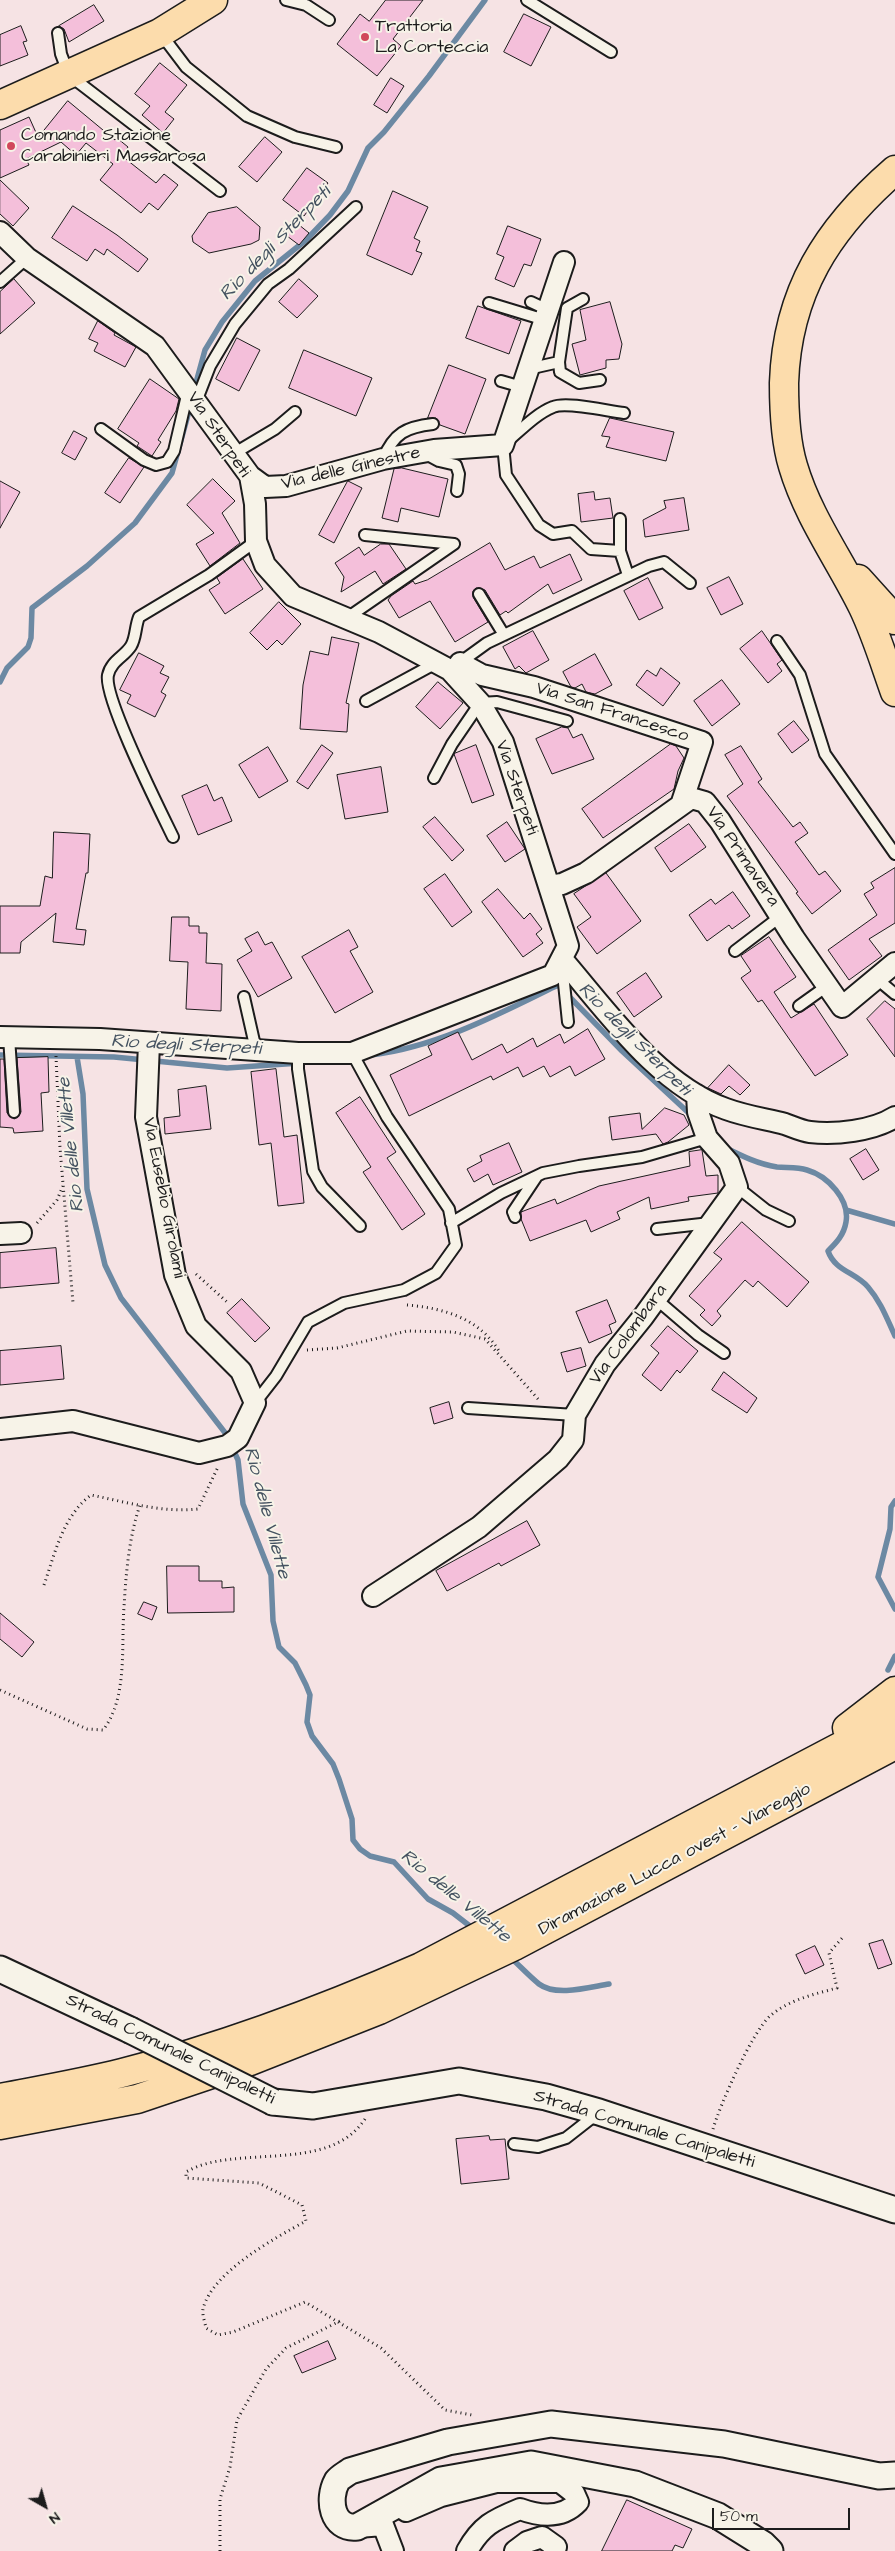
<!DOCTYPE html>
<style>
body{margin:0}
#map{position:relative;width:895px;height:2551px;overflow:hidden;background:#f6e3e4;font-family:"Architects Daughter",sans-serif}
canvas{display:block}
.north{position:absolute;left:20px;top:2481px;width:50px;height:50px;-webkit-text-stroke:4px #f7f3e8;paint-order:stroke;rotate:142deg;font-size:14px;font-weight:700;line-height:20px;text-align:center;color:#1c1c1c}
.north::after{content:'';display:block;margin:auto;width:18px;height:22px;background:#1c1c1c;clip-path:polygon(50% 0,100% 100%,50% 72%,0 100%)}
.scale{position:absolute;left:712px;top:2508px;width:138px;height:22px;box-sizing:border-box;border:2px solid #1c1c1c;border-top:0;padding-left:6px;font-size:15px;line-height:18px;white-space:nowrap;color:#1c1c1c;-webkit-text-stroke:4px #f7f3e8;paint-order:stroke}
</style>
<div id="map">
<canvas width="895" height="2551"></canvas>
<div class="north">N</div>
<div class="scale">50 m</div>
</div>
<script>
const ctx = document.querySelector('canvas').getContext('2d');
ctx.lineJoin = 'round';
function trace(path, color, width, dash) { ctx.strokeStyle = color; ctx.lineWidth = width; ctx.lineCap = dash ? 'butt' : 'round'; ctx.setLineDash(dash || []); ctx.stroke(path); }
function fill(path, color) { ctx.fillStyle = color; ctx.fill(path, 'evenodd'); }
function label(font, color, halo, rows, align = 'center') {
  ctx.font = font + ' "Architects Daughter",sans-serif'; ctx.lineWidth = 4; ctx.setLineDash([]); ctx.textBaseline = 'middle'; ctx.strokeStyle = halo; ctx.fillStyle = color; for (const [text, x, y, turn = 0] of rows) {
    ctx.save(); ctx.translate(x, y); ctx.rotate((+turn || 0) * Math.PI / 180); ctx.textAlign = isNaN(turn) ? turn : align; if (halo) ctx.strokeText(text, 0, 0); ctx.fillText(text, 0, 0); ctx.restore();
  }
}
trace(new Path2D(`
 M194,390L205,350L222,322L255,281L306,240L330,215L348,191L368,148L384,132L429,76L485,0
 M0,682L7,668L28,647L31,638L32,608L87,566L135,523L172,473L191,404
 M0,1055L114,1057L227,1068L300,1063
 M371,1055C437,1047 499,1014 558,985L622,1051L692,1116
 M77,1057L83,1094L87,1189L105,1265L121,1298L226,1434L238,1460L243,1504L271,1575L273,1621L279,1647L295,1663L306,1685L310,1695L307,1722L312,1736L333,1764L339,1779L352,1819L353,1840L360,1849L370,1856L394,1862L428,1899L453,1913L475,1930
 M726,1148C742,1156 758,1164 777,1167C787,1168 797,1167 807,1170C828,1176 850,1200 846,1222C844,1235 836,1243 828,1251C835,1271 855,1272 868,1287C881,1302 887,1319 895,1336
 M846,1210L895,1224
 M895,1501L891,1507L890,1529L878,1577L895,1609
 M888,1670L895,1656
 M510,1957C520,1966 529,1976 539,1984C556,1997 590,1987 609,1984`), '#6c89a3', 5.5);
const building = new Path2D(`
 M386,0H423L393,39L401,46L377,76L337,44L360,14L369,21Z
 M94,5L104,21L69,42L64,29L59,26Z
 M524,14L551,27L531,66L504,52Z
 M21,26L27,41L23,42L28,55L0,66V35Z
 M160,63L187,85L165,112L174,119L163,133L142,115L150,106L135,94Z
 M391,78L404,86L387,113L374,105Z
 M68,101L115,140L117,138L128,147L122,156L156,183L164,174L178,185L158,210L149,203L141,213L100,180L113,164L86,143L76,155L61,142L26,159L29,165L0,178V130L29,117L38,137Z
 M265,137L282,152L257,182L239,167Z
 M307,168L328,183L304,216L283,200Z
 M0,180L29,208L13,226L0,214Z
 M393,191L428,207L414,238L420,241L416,251L422,253L412,275L367,255Z
 M73,206L117,235L148,259L138,272L107,249L104,255L95,249L87,261L52,238Z
 M237,207L260,227L259,240L251,244L209,253L193,242L192,236L208,213Z
 M293,220L309,233L299,245L283,233Z
 M508,226L541,239L531,266L524,264L514,287L495,279L504,257L497,254Z
 M14,279L35,303L0,334V292Z
 M299,279L318,296L297,318L279,302Z
 M610,302L622,344L619,359L606,360V368L580,375L572,344L586,340L580,310Z
 M478,306L521,321L509,354L466,338Z
 M98,321L115,333L114,335L136,347L125,367L94,351L98,343L89,339Z
 M237,338L260,350L239,391L216,379Z
 M304,350L372,378L356,416L289,388Z
 M449,365L486,379L465,434L440,425L436,418H428Z
 M150,379L179,399L176,411L158,440L161,442L152,456L137,446L139,443L118,429Z
 M610,418L674,432L666,461L606,447L610,437L602,436Z
 M74,431L87,438L75,460L62,453Z
 M129,458L144,467L120,503L105,493Z
 M402,468L448,479L439,517L401,508L398,522L382,518L394,469Z
 M213,479L235,501L222,513L240,543L210,566L196,544L214,533L187,505Z
 M0,481L20,492L0,528Z
 M348,481L362,488L334,543L319,535Z
 M594,492L595,500L610,498L613,518L581,522L578,494Z
 M684,498L689,530L645,537L643,520L666,508L664,501Z
 M490,543L505,570L534,556L540,568L570,554L582,580L553,594L548,584L508,613L506,611L500,615L485,590L476,588L473,591V597L488,622L455,642L430,601L399,618L388,600L391,596L413,581L415,584L427,580Z
 M381,544H389L406,569L383,584L375,571L341,592L344,577L335,563L359,547L364,555Z
 M243,559L263,589L225,614L209,590L220,583L217,578Z
 M729,577L743,604L721,615L707,588Z
 M648,578L663,608L639,620L624,591Z
 M279,602L301,624L282,645L277,640L267,650L250,633Z
 M533,631L549,660L526,673L519,666L515,669L503,647Z
 M762,631L782,660L777,664L782,671L768,683L740,649Z
 M332,637L359,643L346,703L349,704L347,732L300,729L303,685L310,651L328,655Z
 M139,653L164,666L160,673L169,677L161,692L166,695L155,717L127,703L131,695L120,690Z
 M595,654L612,685L595,694L586,692L582,684L575,688L571,687L563,672Z
 M661,668L680,683L663,706L636,685L647,670L656,676Z
 M722,680L740,704L712,726L694,701Z
 M438,682L463,703L440,729L416,707Z
 M794,721L809,740L792,753L778,734Z
 M562,727L568,728L573,738L582,734L594,759L552,774L536,739Z
 M671,744L676,746L684,758L678,771L674,789L603,838L582,809Z
 M322,745L333,753L308,789L297,782Z
 M476,745L494,795L472,803L454,754Z
 M741,746L762,779L758,782L793,827L800,822L808,833L795,842L819,875L825,871L841,891L812,914L796,893L798,892L727,796L743,784L725,755Z
 M268,747L288,781L259,798L239,765Z
 M381,767L388,812L345,819L337,775Z
 M207,785L214,801L222,797L232,821L198,835L182,796Z
 M435,817L464,850L452,861L423,827Z
 M507,822L525,849L505,862L487,836Z
 M689,824L706,847L671,872L655,848Z
 M54,832L90,834L88,873H86L76,929L86,930L84,945L53,942L56,913L21,942L20,953H0V906H40L45,876L52,878Z
 M895,868V923L869,939L882,956L849,980L828,950L877,915L864,894L874,888L871,883Z
 M606,873L641,921L597,954L577,927L591,917L574,894Z
 M445,874L472,912L452,927L424,889Z
 M498,889L524,919L530,913L542,929L536,934L543,943L523,957L482,902Z
 M733,892L750,916L732,929L729,925L707,941L689,915L711,899L715,904Z
 M172,917H189V926H199V933H207L206,963L222,964L221,1011L186,1009L188,962L170,961Z
 M349,930L358,947L350,951L373,992L335,1013L302,957Z
 M258,932L265,945L272,942L292,978L258,997L237,960L252,951L245,939Z
 M769,937L796,977L774,992L791,1018L814,1004L848,1055L815,1076L762,1000L758,1002L741,978L751,971L741,956Z
 M646,973L662,997L634,1017L617,993Z
 M885,1001L895,1009V1057L867,1019Z
 M588,1029L605,1059L575,1076L570,1066L550,1077L544,1066L523,1077L518,1067L493,1080L491,1076L409,1116L390,1075L432,1055L428,1046L458,1032L472,1060L502,1044L507,1053L533,1038L537,1047L560,1034L564,1043Z
 M48,1057L49,1092L41,1093L43,1131L14,1133L13,1128L0,1127V1059H4L7,1113L14,1119L18,1117L21,1112L17,1058Z
 M729,1065L750,1085L740,1095L729,1086L721,1094L708,1088Z
 M276,1069L284,1137L297,1135L304,1203L278,1206L271,1143L259,1145L251,1072Z
 M206,1086L211,1129L165,1134L164,1118L180,1116L178,1090Z
 M360,1097L396,1152L387,1158L425,1214L402,1230L363,1172L371,1167L336,1113Z
 M665,1108L684,1115L689,1125L668,1142L663,1144L656,1134L612,1140L609,1117L640,1113L642,1129Z
 M509,1143L522,1172L493,1185L488,1174L474,1182L467,1169L482,1161L480,1156Z
 M866,1149L879,1170L863,1180L850,1159Z
 M702,1150L706,1176L718,1175V1193L688,1197L689,1201L651,1209L649,1197L617,1212L620,1219L591,1232L586,1220L530,1241L521,1219V1212L555,1199L557,1204L599,1186L690,1166L689,1152Z
 M742,1222L809,1282L787,1307L758,1281L753,1287L745,1280L717,1311L721,1316L712,1326L700,1315L705,1310L689,1296L722,1259L714,1253Z
 M56,1248L59,1283L0,1288V1253Z
 M242,1299L270,1328L255,1342L227,1313Z
 M607,1300L616,1322L609,1325L612,1333L589,1343L576,1312Z
 M668,1326L698,1351L680,1373L677,1370L661,1391L642,1375L659,1353L651,1346Z
 M61,1346L64,1379L0,1385V1351Z
 M581,1348L586,1366L567,1372L561,1353Z
 M724,1372L757,1398L747,1413L712,1390Z
 M449,1402L453,1418L434,1424L430,1408Z
 M527,1521L540,1545L501,1566L499,1563L447,1591L436,1571Z
 M167,1566H199V1581H222V1588L234,1587V1612L168,1613Z
 M144,1602L157,1607L152,1620L138,1614Z
 M0,1613L34,1642L22,1657L0,1639Z
 M883,1940L892,1964L878,1969L869,1944Z
 M815,1946L824,1965L805,1974L796,1955Z
 M489,2136L490,2140L505,2139L509,2179L461,2184L456,2139Z
 M328,2341L336,2359L302,2373L294,2356Z
 M627,2500L692,2529L683,2548L675,2545L672,2551H602Z`);
fill(building, '#f4bfda');
trace(building, '#1c1c1c', 1);
const service = new Path2D(`
 M286,0L306,5L329,20
 M527,0L611,52
 M58,33L61,54L69,75L220,191
 M161,34L186,67L247,116L295,137L336,147
 M0,282L27,258
 M531,302L548,310
 M489,303L545,320
 M559,362L567,308L583,299
 M528,369L559,362L560,372L579,383L600,380
 M501,381L522,387
 M196,402L210,366L235,324L268,284L289,269L356,207
 M624,413C607,411 566,401 553,407C535,414 518,433 503,445L506,475L539,525L553,534L572,531L591,549L620,551L628,575
 M101,429L144,460L156,465L167,462L174,451L188,391
 M233,454L275,429L295,412
 M426,454L439,461L456,465L459,474L457,491
 M383,459C394,433 406,427 433,424
 M365,535L454,544
 M620,551V519
 M479,594L504,635
 M347,618L454,544
 M777,641L800,675L825,754L895,854
 M458,664L487,643L649,566L664,562L690,583
 M366,701L436,663
 M434,778L452,744L480,703L497,702L567,721
 M173,837C161,812 103,697 108,675C111,661 124,657 131,646C136,638 135,627 139,617L209,575L256,541
 M735,951L781,916
 M562,964L568,1022
 M877,979L895,994
 M244,997L256,1050
 M799,1006L827,986
 M9,1037L14,1112
 M298,1053V1069L313,1171L322,1187L360,1226
 M737,1187L766,1210L789,1221
 M515,1217L513,1212L537,1176
 M451,1223L501,1193L543,1173L579,1166L642,1157L707,1138
 M657,1229L710,1223
 M656,1299L698,1335L724,1353
 M255,1403L276,1376L308,1322L344,1303L404,1290L436,1273L456,1245L449,1209L387,1117L352,1053
 M468,1408L575,1415
 M514,2144L538,2147L566,2138L598,2113`);
const minor = new Path2D(`
 M0,232L27,258L155,346L250,476L255,504L256,541L265,565L293,596L379,632L450,670L480,703L503,742L568,946L553,975L352,1053H298L100,1039L0,1037
 M250,476L265,487L286,486L383,459L434,450L503,445L564,262
 M460,663L482,675L534,687L702,742L681,805
 M549,886L562,884L586,873L691,798L705,802L720,821L794,938L842,1007L895,963
 M562,959C607,1011 658,1085 726,1109C745,1116 765,1119 785,1124C793,1127 802,1131 810,1132C835,1135 873,1131 895,1117
 M0,1234L21,1233
 M0,1429L73,1421L199,1453L227,1446L238,1438L255,1403L241,1371L196,1326L175,1275L146,1117L149,1043
 M373,1596L479,1527L558,1459L573,1440L575,1415L605,1364L643,1317L737,1187L729,1163L707,1138L698,1112L697,1095
 M406,2511L441,2496L496,2482H560L574,2493L578,2502C562,2519 539,2516 520,2509C493,2520 481,2526 467,2551
 M358,2527L383,2525L393,2551
 M515,2551L527,2542L542,2537L556,2547L554,2551`);
const tertiary = new Path2D(`
 M0,1969L130,2030
 M273,2102L313,2106L459,2081L546,2097L599,2112L895,2210
 M770,2551L763,2544L718,2516L635,2484L531,2464L441,2480L357,2527C332,2530 327,2499 337,2481C340,2477 346,2474 350,2471L448,2442L551,2424L724,2444L879,2476L895,2475`);
const primary = new Path2D(`
 M0,105L160,33L213,0`);
const motorway = new Path2D(`
 M895,170C827,229 787,292 784,383C784,410 785,440 793,466C808,517 840,560 863,607C876,634 885,664 895,692
 M858,579L895,620
 M847,1728L895,1691
 M0,2098C41,2090 82,2083 122,2073C225,2047 325,2009 421,1967L895,1718
 M0,2125L137,2099L250,2061L379,2010L514,1946L895,1745`);
trace(service, '#1c1c1c', 14);
trace(minor, '#1c1c1c', 24);
trace(tertiary, '#1c1c1c', 29);
trace(primary, '#1c1c1c', 31);
trace(motorway, '#1c1c1c', 31);
trace(new Path2D(`
 M56,1056L60,1148L73,1303
 M37,1223L57,1200L63,1186
 M196,1274L227,1302
 M407,1305C443,1308 479,1318 499,1351
 M307,1350L337,1348L407,1331L453,1332L485,1339L538,1399
 M44,1585C55,1553 63,1516 91,1495C126,1502 162,1513 198,1509L218,1467
 M0,1690L87,1729L103,1730C128,1698 121,1646 124,1607C126,1573 129,1537 140,1505
 M365,2119C328,2175 235,2143 186,2172V2178L259,2183L302,2205L306,2221C275,2238 212,2272 203,2309C202,2315 205,2322 206,2328L218,2335L233,2332L305,2302L381,2348L445,2410L472,2415
 M713,2129C720,2105 752,2032 770,2016C788,2000 815,1994 837,1988L829,1953L844,1936
 M220,2551V2499L230,2467L237,2420L266,2369L286,2348L340,2321`), '#1c1c1c', 3, [1, 4]);
trace(service, '#f7f3e8', 10);
trace(minor, '#f7f3e8', 20);
trace(tertiary, '#f7f3e8', 25);
trace(primary, '#fcdcac', 28);
trace(motorway, '#fcdcac', 28);
const tertiaryBridge = new Path2D(`
 M130,2030L273,2102`);
trace(tertiaryBridge, '#1c1c1c', 29, []);
trace(tertiaryBridge, '#f7f3e8', 25);
for (const [x, y, r, color] of [
 [365,37,5,"#d1495b"],
 [11,146,5,"#d1495b"]
]) { const dot = new Path2D(); dot.arc(x, y, r, 0, 2 * Math.PI); ctx.fillStyle = color; ctx.fill(dot); trace(dot, '#f7f3e8', 2); }
label('18px', '#1c1c1c', '#f7f3e8', [
 ["Trattoria",375,27],
 ["La Corteccia",375,48],
 ["Comando Stazione",21,136],
 ["Carabinieri Massarosa",21,157]
], 'left');
label('18px', '#1c1c1c', '#f7f3e8', [
 ["Via Sterpeti",218,435,56],
 ["Via delle Ginestre",351,469,-13],
 ["Via San Francesco",612,713,18],
 ["Via Sterpeti",516,788,71],
 ["Via Primavera",742,857,56],
 ["Via Eusebio Girolami",163,1198,79],
 ["Via Colombara",629,1335,-54],
 ["Diramazione Lucca ovest - Viareggio",675,1860,-28],
 ["Strada Comunale Canipaletti",170,2050,26],
 ["Strada Comunale Canipaletti",644,2130,17]
]);
label('italic 19px', '#445260', '#f7f3e8', [
 ["Rio degli Sterpeti",276,244,-46],
 ["Rio degli Sterpeti",634,1040,45],
 ["Rio degli Sterpeti",186,1046,3],
 ["Rio delle Villette",72,1145,-96],
 ["Rio delle Villette",266,1513,75],
 ["Rio delle Villette",455,1897,39]
]);
</script>
